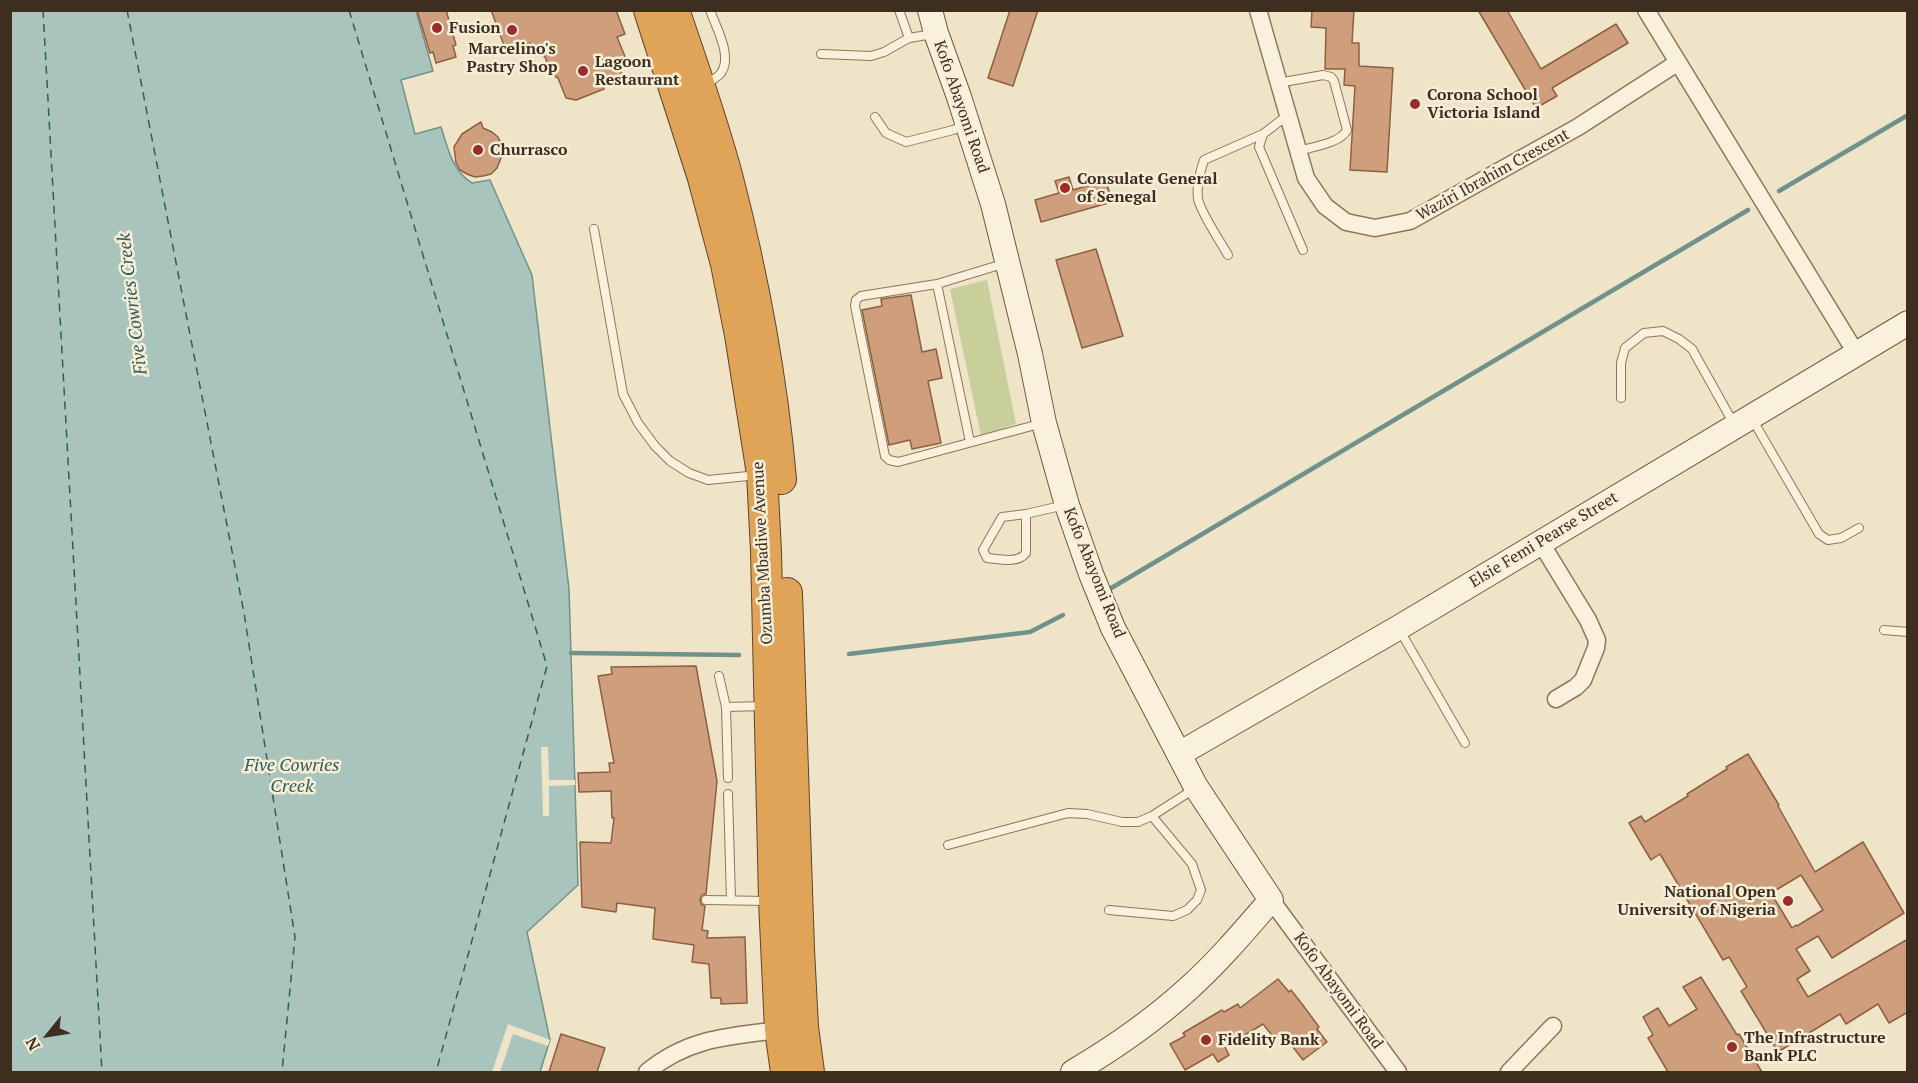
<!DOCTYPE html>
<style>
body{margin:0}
#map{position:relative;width:1918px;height:1083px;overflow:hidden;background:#f0e4c8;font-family:"PT Serif",serif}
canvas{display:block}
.frame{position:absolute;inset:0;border:12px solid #3d2e20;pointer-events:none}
.north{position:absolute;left:18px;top:1005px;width:60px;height:60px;-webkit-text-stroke:4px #f7eed8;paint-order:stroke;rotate:240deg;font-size:16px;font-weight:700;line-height:24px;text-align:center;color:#3d2e20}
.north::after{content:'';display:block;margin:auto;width:21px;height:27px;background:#3d2e20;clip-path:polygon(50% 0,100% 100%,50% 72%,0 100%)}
</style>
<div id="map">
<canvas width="1918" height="1083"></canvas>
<div class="frame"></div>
<div class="north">N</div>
</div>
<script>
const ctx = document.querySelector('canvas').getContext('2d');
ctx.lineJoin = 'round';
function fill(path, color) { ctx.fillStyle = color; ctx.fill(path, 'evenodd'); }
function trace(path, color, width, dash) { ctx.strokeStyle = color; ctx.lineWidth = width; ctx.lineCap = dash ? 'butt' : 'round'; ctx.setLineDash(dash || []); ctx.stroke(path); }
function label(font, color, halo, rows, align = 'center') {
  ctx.font = font + ' "PT Serif",serif'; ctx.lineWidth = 5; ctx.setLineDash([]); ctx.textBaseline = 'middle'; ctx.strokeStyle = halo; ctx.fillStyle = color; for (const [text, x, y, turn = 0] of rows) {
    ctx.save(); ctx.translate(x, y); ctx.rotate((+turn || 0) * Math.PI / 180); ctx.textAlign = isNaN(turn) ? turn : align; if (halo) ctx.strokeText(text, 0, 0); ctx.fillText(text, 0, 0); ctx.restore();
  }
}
fill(new Path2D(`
 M987,280L1016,424L981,436L950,289Z`), '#c9cf9b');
const water = new Path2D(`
 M10,11H416L433,71L401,80L415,134L441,127C448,148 452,171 472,183L490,180L532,275L569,589L578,885L527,932L550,1040L540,1072H11Z`);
fill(water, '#a9c4bc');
trace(water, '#6f938a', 1.5);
fill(new Path2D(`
 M541,747H548L549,780H575V785L549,786V816H543Z
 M508,1024L550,1040L548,1046L513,1034L500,1072H492Z`), '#f0e4c8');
trace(new Path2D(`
 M1779,191L1908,115
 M1108,590L1748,210
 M571,653L739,655
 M849,654L1030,632L1063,615`), '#6f938a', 4.5);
trace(new Path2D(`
 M43,10L102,1072
 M127,10L244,613L295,937L282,1072
 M349,10L547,666L436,1072
 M10,1057L11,1072`), '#2f5d5a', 1.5, [8, 6]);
const building = new Path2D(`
 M417,10H446L456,45L453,46L456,57L436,63L433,52L430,53Z
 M491,10H616L625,34L617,37L628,64L619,67L623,76L602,83L604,89L576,100L566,98L558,78L551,74L545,57L530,43L506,51Z
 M1010,10H1038L1013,86L988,78Z
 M1312,10H1354L1352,43H1359V66L1393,68L1387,172L1350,170L1355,86L1344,85L1345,69H1325L1326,28L1311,27Z
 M1478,10H1507L1541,69L1616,24L1628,43L1552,88L1557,96L1536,108Z
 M481,122L483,128L492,132L498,137L502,145L503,153L497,168L491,174L483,176L475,177L467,174L460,170L456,163L454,147L462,134Z
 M1069,177L1073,190L1106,180L1112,202L1041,222L1035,200L1059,193L1055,181Z
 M1096,249L1123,336L1082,348L1056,260Z
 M911,295L922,352L936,349L942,378L928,381L941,443L912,449L910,440L889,445L862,310L882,306L881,299Z
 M696,666L717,781L706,894L702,895L700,899L701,904L705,906L702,930L708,931L707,938L745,937L747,1003L721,1004V998H711L709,964L692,962L694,945L653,939L655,908L617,903L616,912L582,907L580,842L611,843L614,818H612L611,791L579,792L578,773L610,772L609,763H614L598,676L612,674L611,667Z
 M1748,754L1779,805L1778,806L1815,872L1863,842L1904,913L1832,958L1818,936L1796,949L1810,971L1797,979L1808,997L1908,939V1012L1889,1023L1878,1004L1846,1024L1840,1014L1778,1052L1741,991L1747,987L1729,957L1723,960L1660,854L1651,860L1629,823L1641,816L1645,822L1688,796L1687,794L1727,769L1726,767ZM1801,875L1823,910L1797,926L1796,925L1792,928L1771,893Z
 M1701,977L1737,1035L1739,1034L1762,1072H1668L1648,1038L1653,1035L1643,1017L1658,1008L1669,1026L1697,1009L1683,987Z
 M1278,979L1289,992L1291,990L1302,1004L1319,1027L1317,1029L1327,1042L1303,1060L1282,1033L1275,1039L1263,1024L1225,1047L1229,1055L1218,1062L1213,1054L1185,1070L1170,1044L1185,1036L1183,1033L1222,1010L1224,1012L1238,1004L1240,1008Z
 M561,1034L605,1048L597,1072H549Z`);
fill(building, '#cf9f7d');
trace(building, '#8d5f41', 1.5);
const lane = new Path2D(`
 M899,10L909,38
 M821,54L871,56L884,52L909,38L933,34
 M1278,83L1323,75L1331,77L1334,81L1347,130C1341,143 1312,147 1298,151
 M706,84C710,81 717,78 721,73C733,56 716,28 710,10
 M1288,115L1263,134L1259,147L1303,250
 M875,117L886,133L906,142L953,130L967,125
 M594,229L623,394L638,423L655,446L670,461L689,473L708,480L758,475
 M1228,255C1220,241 1201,213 1198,199C1196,186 1200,172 1204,160L1263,134
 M1006,263L937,284L861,296L856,300L855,306L885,456L889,460L898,462L1043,423
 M937,284L970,442
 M1621,398V363L1625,348L1644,333L1663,331L1679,339L1692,349L1735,426
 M1751,417L1819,534L1828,540L1841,538L1859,528
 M1026,514V553C1018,564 999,559 987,558L983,550L1002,517L1026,514L1065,505
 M1399,629L1465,743
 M1884,630L1908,632
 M719,676L726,707L728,778
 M726,707L764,706
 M728,794L731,900
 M948,845L1068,813L1087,814L1122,822H1138L1152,816L1194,789
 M706,900L768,901
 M1109,910L1173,916L1187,910L1197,900L1201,890L1192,864L1152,816`);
const street = new Path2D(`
 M1258,10L1306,178L1325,206L1346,222L1375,228L1410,221L1578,127L1677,63
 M1646,10L1856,353
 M1541,543L1588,620L1597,640L1596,648L1583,680L1576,687L1556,699
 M1271,900L1398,1072
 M647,1072C690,1036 734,1036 788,1029
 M1509,1072L1553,1026`);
const secondary = new Path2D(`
 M930,10L936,33L959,97L993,204L1030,354L1044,423L1067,505L1091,574L1113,628L1196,787L1271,900C1245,930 1219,961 1189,988C1154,1020 1114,1048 1073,1072
 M1179,754L1398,628L1908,323`);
const highway = new Path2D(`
 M649,10L703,178L726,264L740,335L762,474L766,551L774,901L780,1030L786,1072
 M674,10C693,65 712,120 727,175C753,275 772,377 781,479
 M787,593L799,949L803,1027L809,1072`);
trace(lane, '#8d765c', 10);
trace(street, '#8d765c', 19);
trace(secondary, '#6f573f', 26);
trace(highway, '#5b4430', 32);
trace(lane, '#faf1dc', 8);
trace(street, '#faf1dc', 16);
trace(secondary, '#faf1dc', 24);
trace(highway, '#e0a458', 30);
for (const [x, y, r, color] of [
 [437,28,6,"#9e2a2b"],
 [512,30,6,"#9e2a2b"],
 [583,71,6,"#9e2a2b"],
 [1415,104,6,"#9e2a2b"],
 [478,150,6,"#9e2a2b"],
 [1065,188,6,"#9e2a2b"],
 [1788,901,6,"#9e2a2b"],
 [1206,1040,6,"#9e2a2b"],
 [1732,1047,6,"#9e2a2b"]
]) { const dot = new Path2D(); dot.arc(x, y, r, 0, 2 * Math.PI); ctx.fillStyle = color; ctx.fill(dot); trace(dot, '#f7eed8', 2); }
label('bold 16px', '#3d2e20', '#f7eed8', [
 ["Fusion",449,28],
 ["Marcelino's",512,49,"center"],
 ["Pastry Shop",512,67,"center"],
 ["Lagoon",595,62],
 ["Restaurant",595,80],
 ["Corona School",1427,95],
 ["Victoria Island",1427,113],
 ["Churrasco",490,150],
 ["Consulate General",1077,179],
 ["of Senegal",1077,197],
 ["National Open",1776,892,"right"],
 ["University of Nigeria",1776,910,"right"],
 ["The Infrastructure",1744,1038],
 ["Bank PLC",1744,1056],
 ["Fidelity Bank",1218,1040]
], 'left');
label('16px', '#3d2e20', '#f7eed8', [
 ["Kofo Abayomi Road",961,107,71],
 ["Waziri Ibrahim Crescent",1493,175,-29],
 ["Elsie Femi Pearse Street",1544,540,-31],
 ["Ozumba Mbadiwe Avenue",763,553,-93],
 ["Kofo Abayomi Road",1094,573,68],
 ["Kofo Abayomi Road",1338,991,54]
]);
label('italic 18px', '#2f5d5a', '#f7eed8', [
 ["Five Cowries Creek",133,304,-97],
 ["Five Cowries",292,766],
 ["Creek",292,787]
]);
</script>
